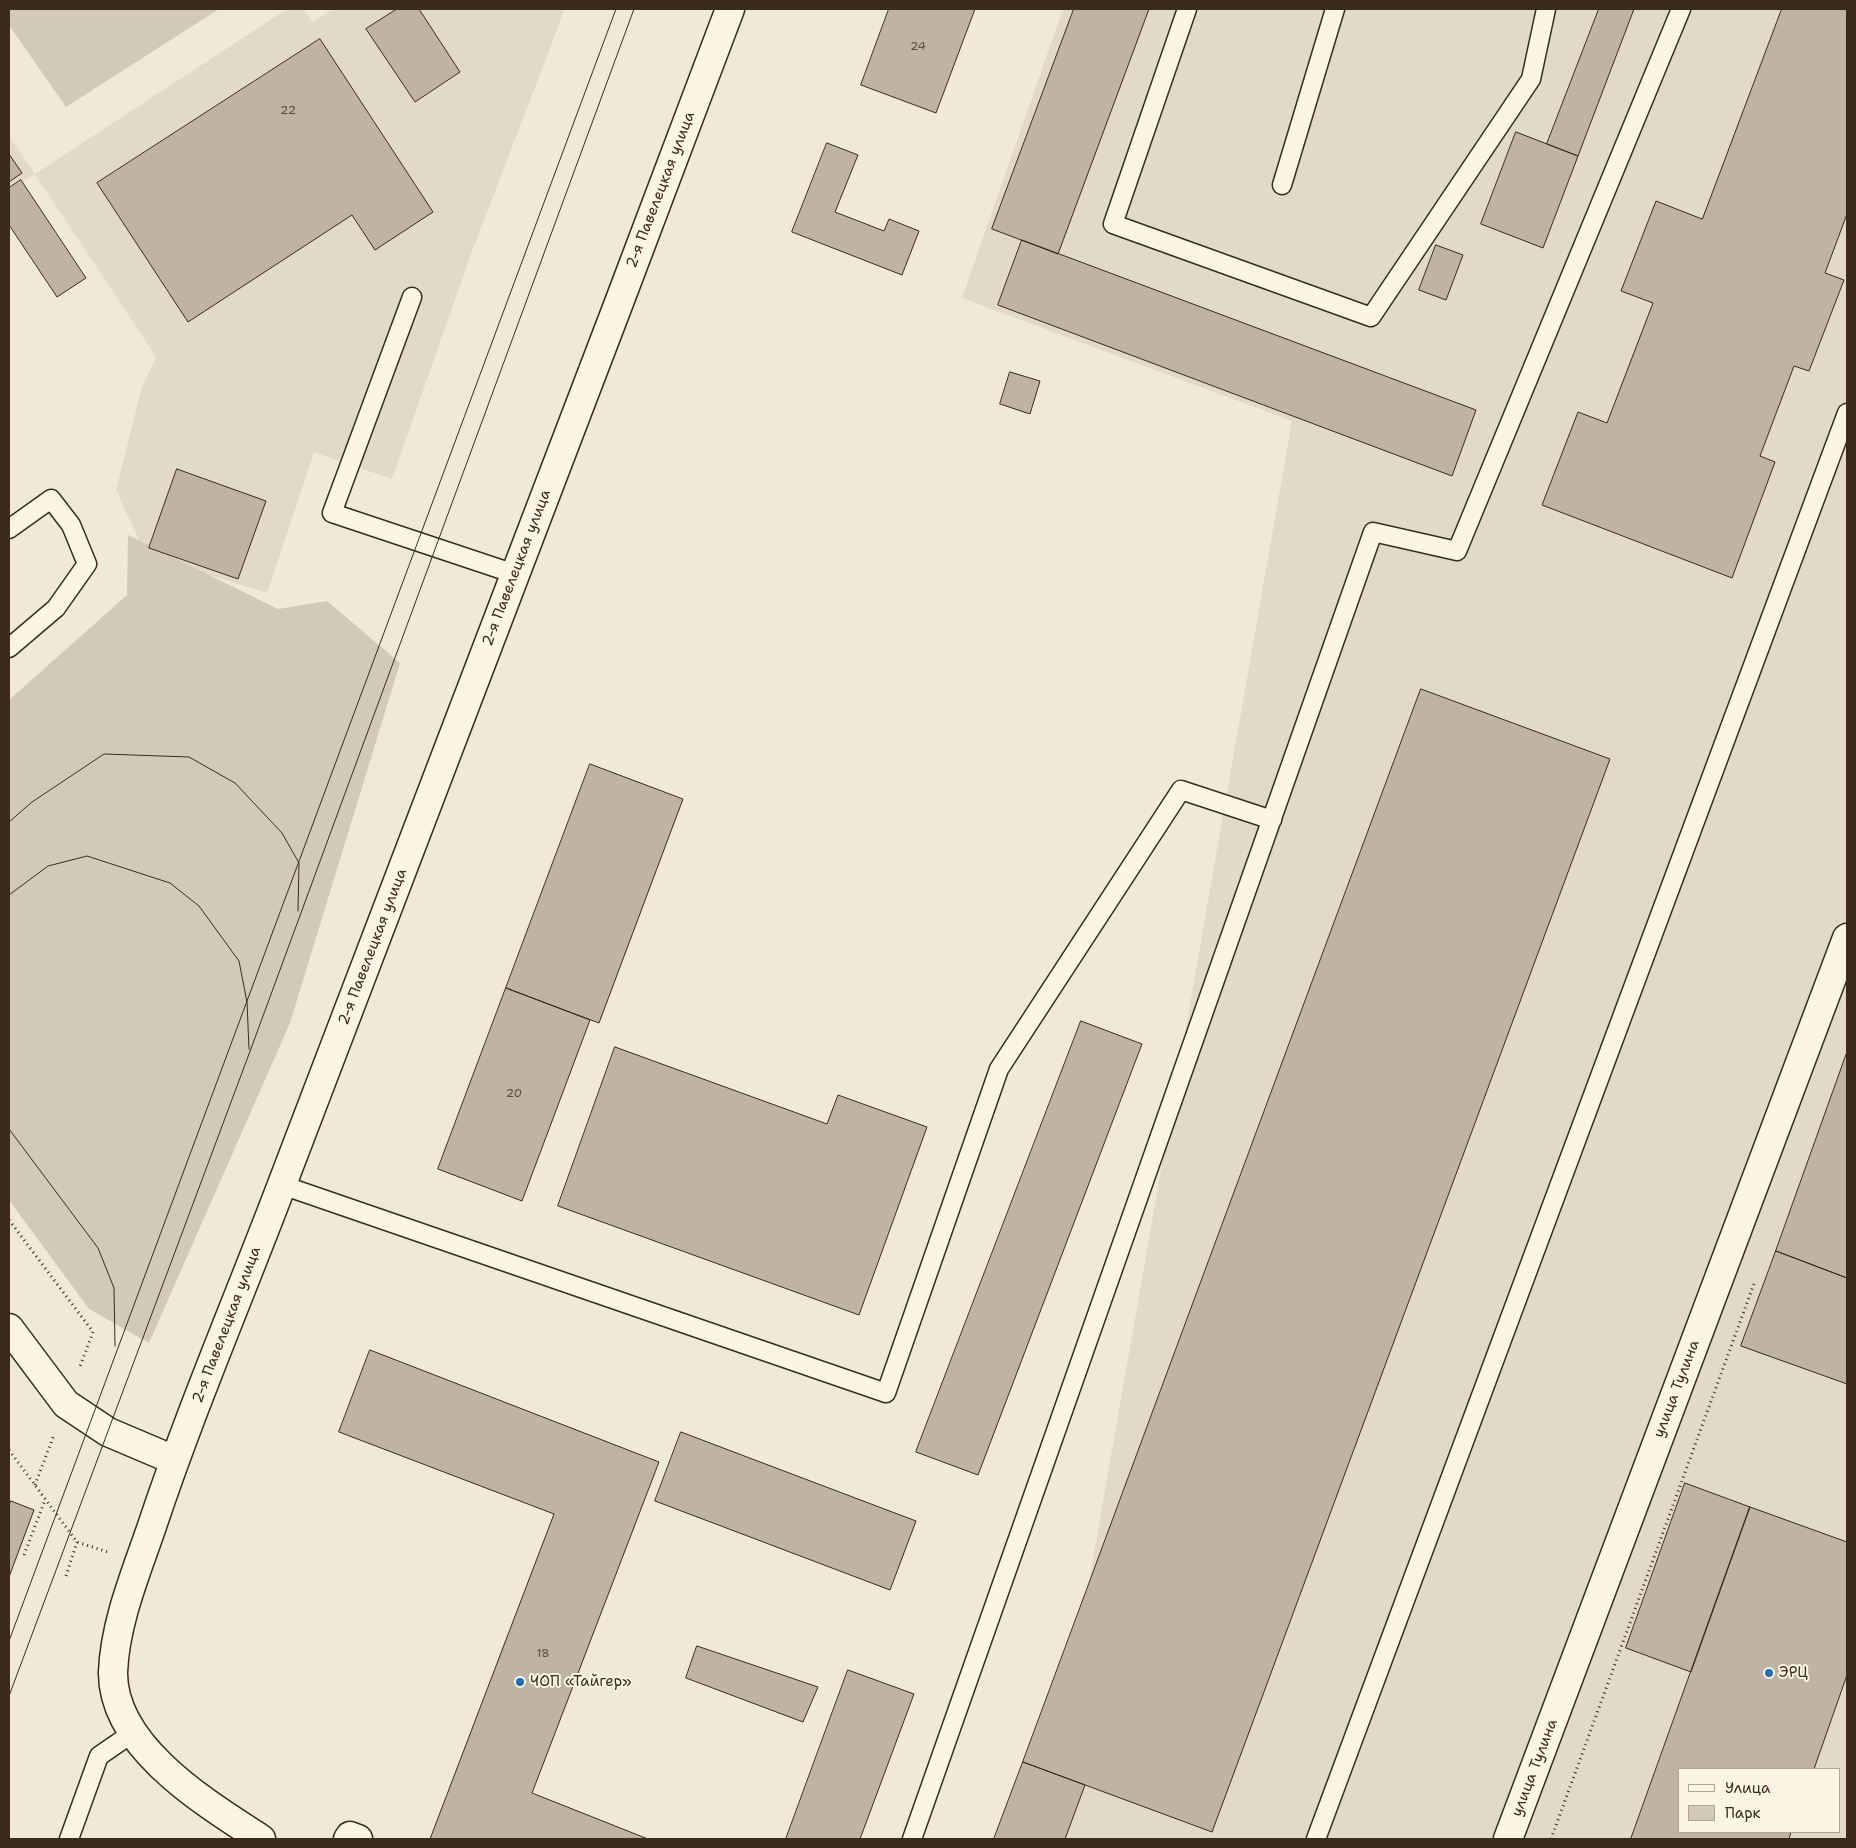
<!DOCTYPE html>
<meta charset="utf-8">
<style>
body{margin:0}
#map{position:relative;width:1856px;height:1848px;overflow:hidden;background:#f0e9d9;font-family:"Shantell Sans",sans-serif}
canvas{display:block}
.frame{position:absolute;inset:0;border:10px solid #3b2a1e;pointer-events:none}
.legend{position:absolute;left:1678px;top:1768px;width:162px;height:65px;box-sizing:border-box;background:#fcf5e5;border:1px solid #afa495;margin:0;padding:6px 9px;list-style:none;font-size:15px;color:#3b2a1e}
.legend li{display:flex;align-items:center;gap:10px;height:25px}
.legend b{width:25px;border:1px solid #afa495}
</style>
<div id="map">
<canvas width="1856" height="1848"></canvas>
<div class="frame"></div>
<ul class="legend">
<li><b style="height:6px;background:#fcf5e5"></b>Улица</li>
<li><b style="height:14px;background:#d2c9ba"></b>Парк</li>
</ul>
</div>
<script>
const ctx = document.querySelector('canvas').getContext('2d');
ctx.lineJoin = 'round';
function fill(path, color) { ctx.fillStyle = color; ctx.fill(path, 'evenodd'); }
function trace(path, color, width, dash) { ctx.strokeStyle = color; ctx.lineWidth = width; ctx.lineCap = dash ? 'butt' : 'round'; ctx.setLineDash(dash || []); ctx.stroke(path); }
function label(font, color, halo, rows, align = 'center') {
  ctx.font = font + ' "Shantell Sans",sans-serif'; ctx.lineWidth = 4; ctx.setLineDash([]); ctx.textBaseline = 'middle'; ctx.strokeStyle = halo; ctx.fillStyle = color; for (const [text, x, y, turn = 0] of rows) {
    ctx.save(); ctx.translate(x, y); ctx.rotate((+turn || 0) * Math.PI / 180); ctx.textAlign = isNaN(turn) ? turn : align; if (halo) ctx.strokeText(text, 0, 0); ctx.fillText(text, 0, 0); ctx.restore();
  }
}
fill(new Path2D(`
 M287,9H303L313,22L333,9H565L471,254L392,479L314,452L267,593L146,555L116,490L141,390L156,357L35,174L9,189V136L35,174Z
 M1063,9H1847V1839H1044L1292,421L962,298ZM1680,1769H1840V1832H1680Z`), '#e1d9c9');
fill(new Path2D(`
 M9,9H219L66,107L9,25Z
 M128,535L278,609L327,601L400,663L290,1023L149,1343L89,1309L9,1200V700L127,595Z`), '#d2c9ba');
const building = new Path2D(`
 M397,9H419L460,72L415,102L366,29Z
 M889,9H975L936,113L861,85Z
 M1074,9H1149L1058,254L992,229Z
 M1599,9H1634L1578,156L1547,144Z
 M1782,9H1847V214L1825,273L1844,280L1809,371L1794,366L1760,456L1775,462L1732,578L1542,505L1578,412L1607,423L1653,303L1621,291L1656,201L1702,219Z
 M320,39L433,212L375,250L352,215L188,322L97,183Z
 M1516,132L1578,156L1543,248L1481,224Z
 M827,143L858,155L835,212L884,231L889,219L919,231L902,275L792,232Z
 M9,154L22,173L9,182Z
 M21,180L86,278L57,297L9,225V188Z
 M1022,240L1476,410L1452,476L998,305Z
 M1436,245L1463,255L1446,300L1419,290Z
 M1010,372L1040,381L1030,414L1000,404Z
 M177,469L266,501L238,579L149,548Z
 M1421,689L1610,759L1212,1832L1023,1762Z
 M590,764L683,799L599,1023L506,988Z
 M506,988L590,1020L522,1201L438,1169Z
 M1081,1021L1142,1044L978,1475L916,1452Z
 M615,1047L827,1124L838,1095L927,1127L859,1315L558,1206Z
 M1847,1052V1278L1776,1251Z
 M1776,1251L1847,1278V1384L1741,1346Z
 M370,1350L659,1462L532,1793L648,1839H430L554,1514L339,1432Z
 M681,1432L916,1521L890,1590L655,1501Z
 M1685,1483L1750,1507L1691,1672L1626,1648Z
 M11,1501L34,1510L9,1577V1506Z
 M1750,1507L1847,1542V1675L1814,1769H1680V1832H1791L1789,1839H1631Z
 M697,1646L818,1687L803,1722L686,1678Z
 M848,1670L914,1694L860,1839H786Z
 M1023,1762L1085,1785L1065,1839H994Z`);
fill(building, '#beb3a4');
trace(building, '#3b2a1e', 1);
const lane = new Path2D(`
 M1187,9L1113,224L1371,317L1531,79L1546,9
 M1282,185L1335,9
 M412,297L332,513L515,574
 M9,529L51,499L71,525L87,564L56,608L9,648
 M282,1185L886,1393L999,1069L1181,790L1272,820
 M69,1839L99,1756L134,1732
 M912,1839L1373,532L1457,551L1681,9
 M1316,1839L1847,413`);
const street = new Path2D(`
 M348,1839L350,1836L358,1839
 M1508,1839L1847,938`);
const secondary = new Path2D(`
 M9,1328L66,1404L108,1432L174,1460
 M261,1839C207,1804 112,1747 113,1672C115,1622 136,1573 152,1526C190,1412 238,1300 281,1187C434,796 581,402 730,9`);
trace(lane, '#3b2a1e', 21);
trace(street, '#3b2a1e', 31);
trace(secondary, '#3b2a1e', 31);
trace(new Path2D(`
 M9,1220L93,1332L79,1369
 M9,1450L77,1542L108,1552
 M35,1485L54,1435
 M24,1555L45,1500
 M66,1576L77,1542
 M1551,1839L1755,1281`), '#3b2a1e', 3, [1, 4]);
trace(lane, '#fcf5e5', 18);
trace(street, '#fcf5e5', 28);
trace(secondary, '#fcf5e5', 28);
trace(new Path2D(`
 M9,822L32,802L104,754L189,757L235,783L282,833L299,863L298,911
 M9,895L48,866L87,856L170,883L199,906L239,961L247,1002L249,1049
 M9,1129L98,1248L114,1288L115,1346
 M9,1641L616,9
 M9,1696L249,1054L634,9`), '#3b2a1e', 1);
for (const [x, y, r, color] of [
 [1769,1673,5,"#1f6fb2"],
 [520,1682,5,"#1f6fb2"]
]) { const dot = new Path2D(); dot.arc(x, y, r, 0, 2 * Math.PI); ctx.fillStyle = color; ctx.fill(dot); trace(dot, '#fcf5e5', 2); }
label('12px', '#5c4c40', null, [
 ["24",918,47],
 ["22",288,111],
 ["20",514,1094],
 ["18",543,1654]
]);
label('15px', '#3b2a1e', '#fcf5e5', [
 ["2-я Павелецкая улица",661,190,-69],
 ["2-я Павелецкая улица",517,568,-69],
 ["2-я Павелецкая улица",373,947,-69],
 ["2-я Павелецкая улица",227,1325,-69],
 ["улица Тулина",1677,1389,-69],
 ["улица Тулина",1535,1768,-69]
]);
label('15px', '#3b2a1e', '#fcf5e5', [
 ["ЭРЦ",1779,1673],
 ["ЧОП «Тайгер»",530,1682]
], 'left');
</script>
